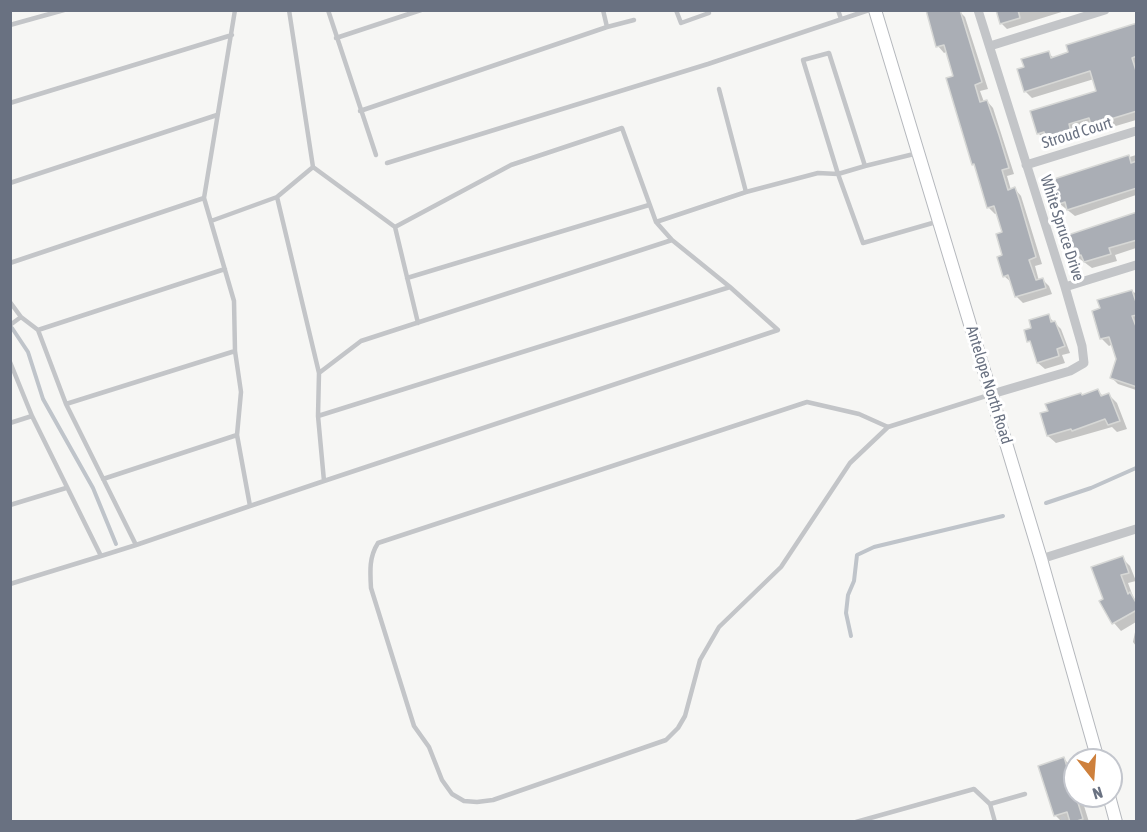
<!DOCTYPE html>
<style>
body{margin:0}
#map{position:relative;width:1147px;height:832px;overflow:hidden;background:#f6f6f4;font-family:"Asap Condensed",sans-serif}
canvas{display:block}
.frame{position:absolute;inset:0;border:12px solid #697181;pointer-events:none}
.north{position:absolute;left:1063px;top:748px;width:60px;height:60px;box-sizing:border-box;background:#fff;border:2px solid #c3c6cd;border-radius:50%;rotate:163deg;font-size:16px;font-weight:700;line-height:24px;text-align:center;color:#697181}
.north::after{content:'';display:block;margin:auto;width:21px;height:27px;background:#ce803c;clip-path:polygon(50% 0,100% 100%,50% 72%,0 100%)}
</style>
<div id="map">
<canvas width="1147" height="832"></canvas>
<div class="frame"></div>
<div class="north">N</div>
</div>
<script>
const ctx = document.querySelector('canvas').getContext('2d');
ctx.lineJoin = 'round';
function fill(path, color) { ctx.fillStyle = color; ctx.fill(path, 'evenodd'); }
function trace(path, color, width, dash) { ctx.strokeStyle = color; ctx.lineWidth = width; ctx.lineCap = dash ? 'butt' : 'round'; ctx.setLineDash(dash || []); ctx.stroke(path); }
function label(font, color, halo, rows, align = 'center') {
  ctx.font = font + ' "Asap Condensed",sans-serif'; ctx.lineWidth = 6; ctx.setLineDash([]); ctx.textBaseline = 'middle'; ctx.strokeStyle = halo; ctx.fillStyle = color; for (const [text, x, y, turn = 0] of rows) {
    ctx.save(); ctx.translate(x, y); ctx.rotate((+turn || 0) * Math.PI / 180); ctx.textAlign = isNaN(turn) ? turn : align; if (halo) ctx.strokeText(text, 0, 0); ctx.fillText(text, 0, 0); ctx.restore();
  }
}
fill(new Path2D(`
 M998,10H1068L1007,29L1001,23Z
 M959,11L965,17L988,89L980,91L984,102L987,101L993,108L1014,174L1007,176L1011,190L1015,189L1021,196L1042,264L1035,266L1039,281L1043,280L1049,286L1052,294L1023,303L1016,296L1011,282L1004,276V233L998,213L995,214L989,208L977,167L974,164L955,77L948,51L944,53L938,46Z
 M1136,25V120L1099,131L1093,125L1075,131L1077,138L1054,145L1049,139L1045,140L1038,133L1098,92L1094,79L1032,98L1025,91L1026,68L1048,53L1054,58Z
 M1136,155V195L1075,216L1060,204L1053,181Z
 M1136,214V248L1115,255L1117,261L1092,268L1076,256Z
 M1132,292L1136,293V390L1118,384L1111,377L1117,359L1113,344L1109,346L1102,339Z
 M1048,316L1061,329L1070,353L1062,355L1065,363L1045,369L1038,363L1033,345L1029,341L1033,329Z
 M1098,391L1104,397L1109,395L1117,403L1127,429L1117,432L1112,427L1056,443L1048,436L1082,397Z
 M1122,558L1130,566L1136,581L1128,583L1134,599L1136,602V622L1121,631L1114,623L1101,602L1105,600Z
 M1136,627V646L1133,642Z
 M1064,759L1072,767L1075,778V796H1081L1089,822H1062L1055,815Z`), '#0003');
trace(new Path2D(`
 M12,328L28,352L43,399L93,488L116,544
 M1046,503L1091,488L1136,468
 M851,636L846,613L848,595L854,581L857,555L874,547L1003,516`), '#bfc4ca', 4);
const building = new Path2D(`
 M926,10H960L982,82L975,85L980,102L987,100L999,135L1009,168L1002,170L1008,190L1015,187L1020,202L1036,257L1029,260L1036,280L1043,278L1046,288L1015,297L1008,275L1003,277L997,257L1002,255L996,234L1002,232L994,206L987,208L974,164L972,165L946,78L953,76L944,45L936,47Z
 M996,10H1018L1020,18L1000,24Z
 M1137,23V56L1132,58L1137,74V111L1091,125L1089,118L1069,124L1071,132L1046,139L1044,132L1037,134L1030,111L1096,91L1090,71L1024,92L1017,69L1024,67L1021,59L1049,51L1051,58L1068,52L1066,45Z
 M1129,155L1131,163L1137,161V188L1067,210L1065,202L1059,204L1051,180Z
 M1137,212V240L1109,248L1111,254L1084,262L1081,255L1075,257L1068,235Z
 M1132,290L1137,305V315L1132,316L1137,329V387L1110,378L1116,359L1109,337L1100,339L1092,311L1100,308L1097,300Z
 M1049,314L1051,322L1055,321L1065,346L1057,349L1059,356L1037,363L1030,341L1027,342L1024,330L1031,328L1029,320Z
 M1098,389L1101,396L1109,393L1120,421L1108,425L1105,419L1072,431L1071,429L1047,436L1040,413L1048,411L1045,404L1081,393L1082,395Z
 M1123,556L1129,573L1121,575L1128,594L1130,592L1137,604V610L1112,624L1099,601L1103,599L1091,567Z
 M1064,757L1083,819L1074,822H1070L1067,812L1054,816L1038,766Z`);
fill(building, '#aaaeb5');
trace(building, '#d7d8d6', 1.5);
const secondary = new Path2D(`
 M875,10L1041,559L1098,760
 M1109,796L1116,822`);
trace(secondary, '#b5b8bd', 14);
trace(new Path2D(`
 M289,10L313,167L395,227
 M328,10L376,155
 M603,10L607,27
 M676,10L681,23L709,13L708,10
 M838,10L841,19
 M10,25L64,10
 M336,38L421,10
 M719,89L746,192L818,173L838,174L803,60L829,53L865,166L838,174L863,243L936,222
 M10,103L232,35
 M360,111L607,27L634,20
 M387,163L708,64L869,10
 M865,166L918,153
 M313,167L277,197L319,373
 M10,183L217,115
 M211,221L277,197
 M672,240L361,341L319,373L318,416L324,481L778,330L730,287L672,240L656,222L746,192
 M10,263L204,198
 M407,278L649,205
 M10,302L21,317L38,330L66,404L136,545L250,506L237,435L241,392L235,351L234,301L204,198L235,10
 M418,323L395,227L511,165L622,128L656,222
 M10,325L21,317
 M38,330L225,269
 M10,362L32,416L101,556L10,584
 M66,404L235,351
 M318,416L730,287
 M10,423L32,416
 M888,427L850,463L781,567L719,627L700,660L685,716L678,728L666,740L493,800L477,802L464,801L452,794L442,780L429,747L414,726L371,588C370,571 369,557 378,543L807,402L859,414L888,427L989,395
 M103,479L237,435
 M10,505L66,488
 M250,506L324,481
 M101,556L136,545
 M990,804L1025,794
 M1063,818L1064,822
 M856,822L974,789L990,804L995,822`), '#c3c5c8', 4.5);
trace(new Path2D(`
 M978,10L1065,287L1082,346L1084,363L1070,371L992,394
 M990,46L1105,10
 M1026,165L1136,131
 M1065,287L1136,265
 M1041,559L1136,529`), '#c3c5c8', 9);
trace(secondary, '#fff', 12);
label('16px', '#697181', '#fff', [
 ["Stroud Court",1077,133,-17],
 ["White Spruce Drive",1062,228,72],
 ["Antelope North Road",989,385,73]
]);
</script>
